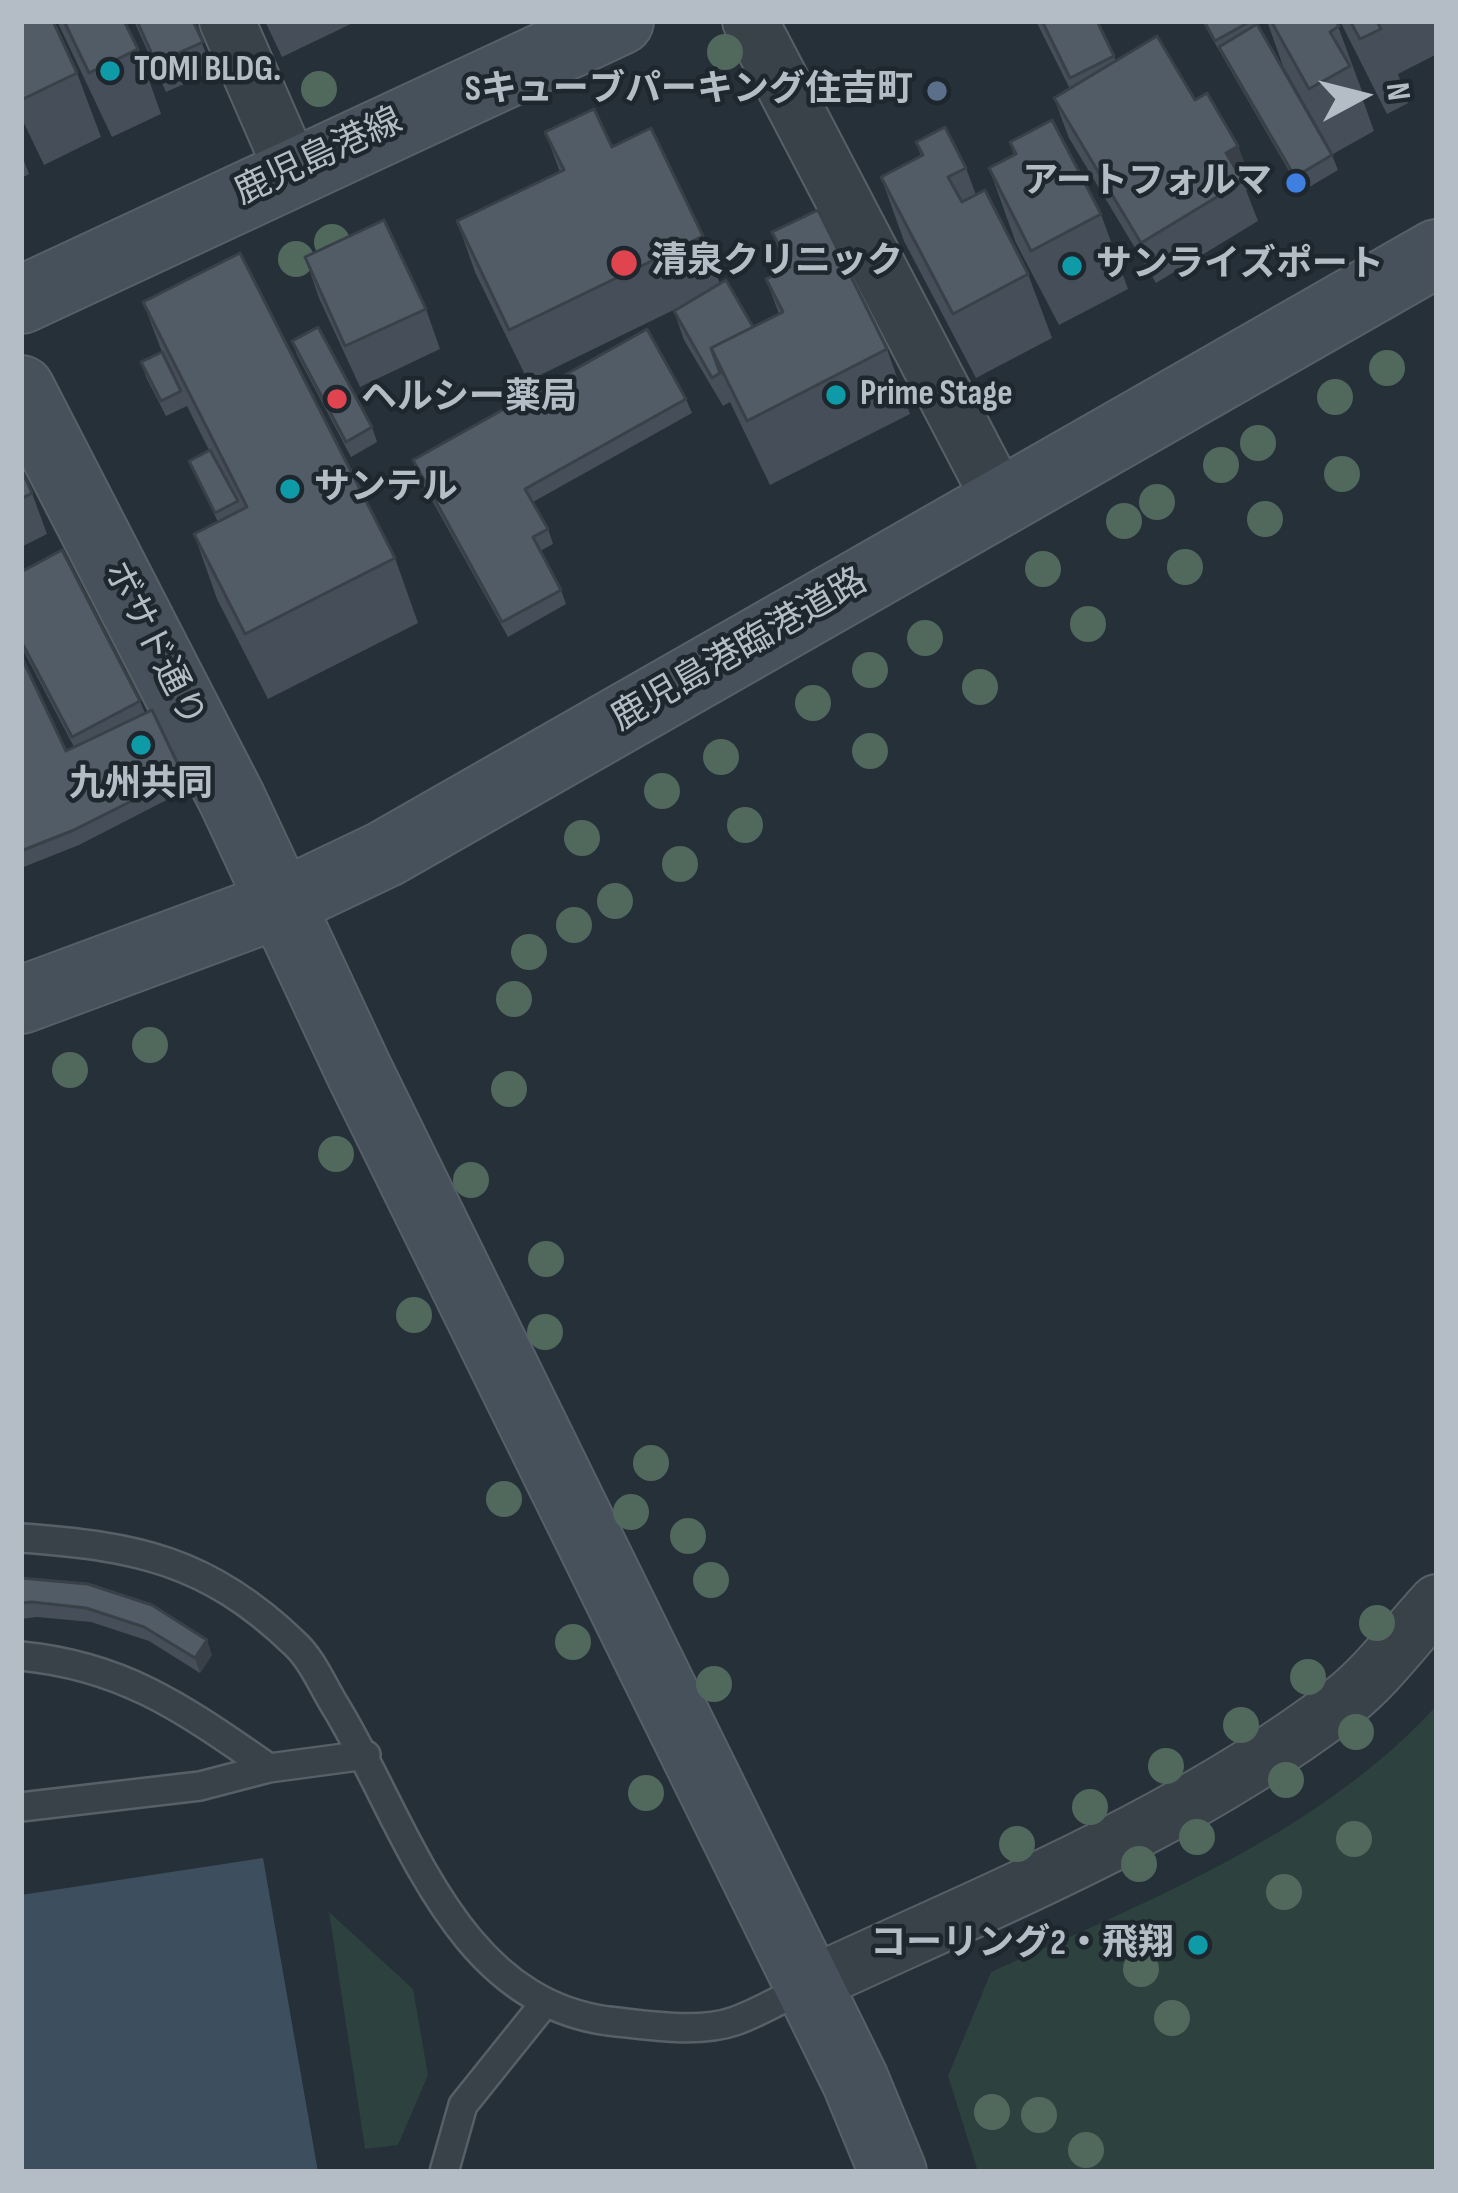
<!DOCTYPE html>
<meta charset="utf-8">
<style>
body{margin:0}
#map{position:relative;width:1458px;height:2193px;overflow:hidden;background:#253038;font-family:"Sofia Sans Condensed",sans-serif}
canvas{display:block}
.frame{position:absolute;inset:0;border:24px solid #b4bcc5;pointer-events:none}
.north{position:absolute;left:1302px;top:36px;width:120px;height:120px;-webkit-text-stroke:9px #1e262e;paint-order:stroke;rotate:83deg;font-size:33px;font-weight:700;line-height:48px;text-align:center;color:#b4bcc5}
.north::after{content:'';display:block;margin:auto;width:42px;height:54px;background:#b4bcc5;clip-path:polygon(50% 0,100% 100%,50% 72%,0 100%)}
</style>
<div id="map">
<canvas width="1458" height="2193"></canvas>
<div class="frame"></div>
<div class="north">N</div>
</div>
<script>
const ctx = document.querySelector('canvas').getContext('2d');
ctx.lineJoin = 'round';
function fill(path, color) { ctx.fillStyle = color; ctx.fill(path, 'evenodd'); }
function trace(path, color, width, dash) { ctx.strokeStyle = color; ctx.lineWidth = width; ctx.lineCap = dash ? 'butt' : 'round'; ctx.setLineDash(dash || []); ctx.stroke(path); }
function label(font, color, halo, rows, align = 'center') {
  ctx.font = font + ' "Sofia Sans Condensed","Noto Sans JP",sans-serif'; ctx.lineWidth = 9; ctx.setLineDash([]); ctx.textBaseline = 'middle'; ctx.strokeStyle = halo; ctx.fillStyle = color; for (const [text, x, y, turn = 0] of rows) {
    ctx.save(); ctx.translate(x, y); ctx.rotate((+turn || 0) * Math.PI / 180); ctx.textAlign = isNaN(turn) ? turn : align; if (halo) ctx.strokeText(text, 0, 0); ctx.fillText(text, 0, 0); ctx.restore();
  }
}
fill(new Path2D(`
 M1437,1705V2172H978L948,2076L991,1972C1146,1902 1320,1834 1437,1705Z
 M329,1912L413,1989L428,2075L398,2145L365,2149Z`), '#2d413e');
fill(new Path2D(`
 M263,1858L318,2172H21V1895Z`), '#3d4f5f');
const lane = new Path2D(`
 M21,1538C135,1546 208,1560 294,1643C311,1658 322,1684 334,1704C406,1820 451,2000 608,2021C646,2025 698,2034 735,2021C760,2012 785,1997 809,1985
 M21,1656C125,1666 185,1710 269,1768
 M21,1807L200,1786L269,1768L366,1755
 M444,2172L463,2105L544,2004`);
const street = new Path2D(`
 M227,21L292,170
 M750,21L1001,502
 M809,1985C989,1901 1184,1824 1343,1702C1378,1675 1407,1634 1437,1602`);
const secondary = new Path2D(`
 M21,300L620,21
 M21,389L232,799L359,1071L855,2080L893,2172
 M21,1000L280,904L385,854L1437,253`);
trace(lane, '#575f67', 32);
trace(street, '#575f67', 58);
trace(secondary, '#575f67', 70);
trace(lane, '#394149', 27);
trace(street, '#394149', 54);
trace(secondary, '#47515b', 66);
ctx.fillStyle = '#51695c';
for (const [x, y] of [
 [725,52],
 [319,89],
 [332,242],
 [296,259],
 [1387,368],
 [1335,397],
 [1258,443],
 [1221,465],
 [1342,474],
 [1157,502],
 [1265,519],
 [1124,521],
 [1185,567],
 [1043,569],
 [1088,624],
 [925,638],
 [870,670],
 [980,687],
 [813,703],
 [870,751],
 [721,757],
 [662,791],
 [745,825],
 [582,838],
 [680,864],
 [615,901],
 [574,925],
 [529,952],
 [514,999],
 [150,1045],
 [70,1070],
 [509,1089],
 [336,1154],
 [471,1180],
 [546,1259],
 [414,1315],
 [545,1332],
 [651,1463],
 [504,1499],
 [631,1512],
 [688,1536],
 [711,1580],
 [1377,1623],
 [573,1642],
 [1308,1677],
 [714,1684],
 [1241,1725],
 [1356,1732],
 [1166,1766],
 [1286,1780],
 [646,1793],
 [1090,1807],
 [1197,1837],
 [1354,1839],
 [1017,1844],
 [1139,1864],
 [1284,1892],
 [1141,1969],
 [1172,2018],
 [992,2112],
 [1039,2115],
 [1086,2150]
]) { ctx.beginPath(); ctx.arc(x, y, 18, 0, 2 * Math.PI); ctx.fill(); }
fill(new Path2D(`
 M21,21L77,73L101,137L44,165L21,117Z
 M57,21H124L138,49L161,114L112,137Z
 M134,21H193L213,71L166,92Z
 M265,21H357L282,57Z
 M1036,21H1097L1116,61L1195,100L1238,146L1253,186L1246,190L1258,221L1156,283L1069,138L1054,98L1070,89Z
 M1202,21H1256L1332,155L1338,170L1301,192Z
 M1267,21H1336L1362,91L1360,92L1374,131L1333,154L1283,66Z
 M1340,21H1437V54L1398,74L1408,103L1387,114Z
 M545,132L612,147L703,236L720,284L753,327L779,314L766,279L786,269L772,232L887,349L910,414L770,485L730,402L723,406L684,340L674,311L690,302L528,381L475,272L457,221L560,172Z
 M916,142L966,168L976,195L1028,274L1052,338L976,378L904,241L881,177L921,156Z
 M1010,142L1101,214L1128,289L1059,325L1016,243L989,168L1014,155Z
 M21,153L29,174L21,178Z
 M305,257L426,309L440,349L360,387L319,298Z
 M143,302L395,558L418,623L268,699L217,599L194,534L218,522L189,461L209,450L187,406L166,416L146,377L141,362L162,352Z
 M292,341L372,427L377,442L351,457L297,355Z
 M686,399L692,413L533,502L548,529L553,544L540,551L561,590L566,604L508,637L418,475L413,460Z
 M21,469L32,493L47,534L21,547Z
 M21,572L140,701L145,713L183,775L188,789L79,845L21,868V656L66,751L74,747L21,646Z
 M21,1578L212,1655L200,1673L149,1641L91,1622L37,1617L21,1619Z`), '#464f59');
fill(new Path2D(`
 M1238,146L1253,186L1246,190L1226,153Z
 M207,1640L212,1655L200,1673L195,1658Z`), '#394048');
const building = new Path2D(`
 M21,21H53L77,73L21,100Z
 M64,21H124L138,49L89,73Z
 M137,21H193L203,42L156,63Z
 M1042,21H1097L1114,56L1070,78Z
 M1204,21H1251L1215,41Z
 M1271,21H1336L1339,26L1330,32L1350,66L1309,89Z
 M1350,21H1377L1381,29L1360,39Z
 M1257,24L1332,155L1295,177L1219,47Z
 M1157,36L1195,100L1207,93L1238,146L1226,153L1243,181L1141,243L1054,98Z
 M594,109L612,147L651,128L703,236L509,330L457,221L564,170L545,132Z
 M1052,120L1101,214L1031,251L989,168L1016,154L1010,142Z
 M945,127L966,168L948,177L962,202L985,190L1028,274L953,314L881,177L923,155L916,142Z
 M818,210L887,349L747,421L711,348L783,312L766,279L790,267L772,232Z
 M384,220L426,309L345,346L305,257Z
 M240,253L395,558L245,634L194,534L247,507L143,302Z
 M726,280L753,327L711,348L720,373L712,378L674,311Z
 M318,327L372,427L346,442L292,341Z
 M647,329L686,399L525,489L548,529L533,537L561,590L502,622L413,460Z
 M162,352L181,391L161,401L141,362Z
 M210,450L238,501L215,513L189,461Z
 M21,469L32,493L21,499Z
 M62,550L140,701L72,737L21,641V572Z
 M21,656L66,751L152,710L183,775L74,830L21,851Z
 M21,1578L88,1584L152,1605L207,1640L195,1658L144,1627L86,1608L32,1602L21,1603Z`);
fill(building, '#515c67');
trace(building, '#394048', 3);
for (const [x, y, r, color] of [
 [110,71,12,"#0f9aa8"],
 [937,91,12,"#5c6f8a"],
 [1296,183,12,"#3f7fe0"],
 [624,263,15,"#e0444e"],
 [1072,266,12,"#0f9aa8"],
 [836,395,12,"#0f9aa8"],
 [337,399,12,"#e0444e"],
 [290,489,12,"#0f9aa8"],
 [141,745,12,"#0f9aa8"],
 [1198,1945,12,"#0f9aa8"]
]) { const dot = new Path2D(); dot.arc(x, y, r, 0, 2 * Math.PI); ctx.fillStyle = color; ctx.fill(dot); trace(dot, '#1e262e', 4.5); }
label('bold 36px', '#b4bcc5', '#1e262e', [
 ["TOMI BLDG.",134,71],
 ["Sキューブパーキング住吉町",913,91,"right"],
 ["アートフォルマ",1272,183,"right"],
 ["清泉クリニック",651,263],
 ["サンライズポート",1096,266],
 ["Prime Stage",860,395],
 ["ヘルシー薬局",361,399],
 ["サンテル",314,489],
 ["九州共同",141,786,"center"],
 ["コーリング2・飛翔",1174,1945,"right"]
], 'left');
label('36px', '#b4bcc5', '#1e262e', [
 ["鹿児島港線",319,158,-25],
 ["ボサド通り",153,645,63],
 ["鹿児島港臨港道路",740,651,-30]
]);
</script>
